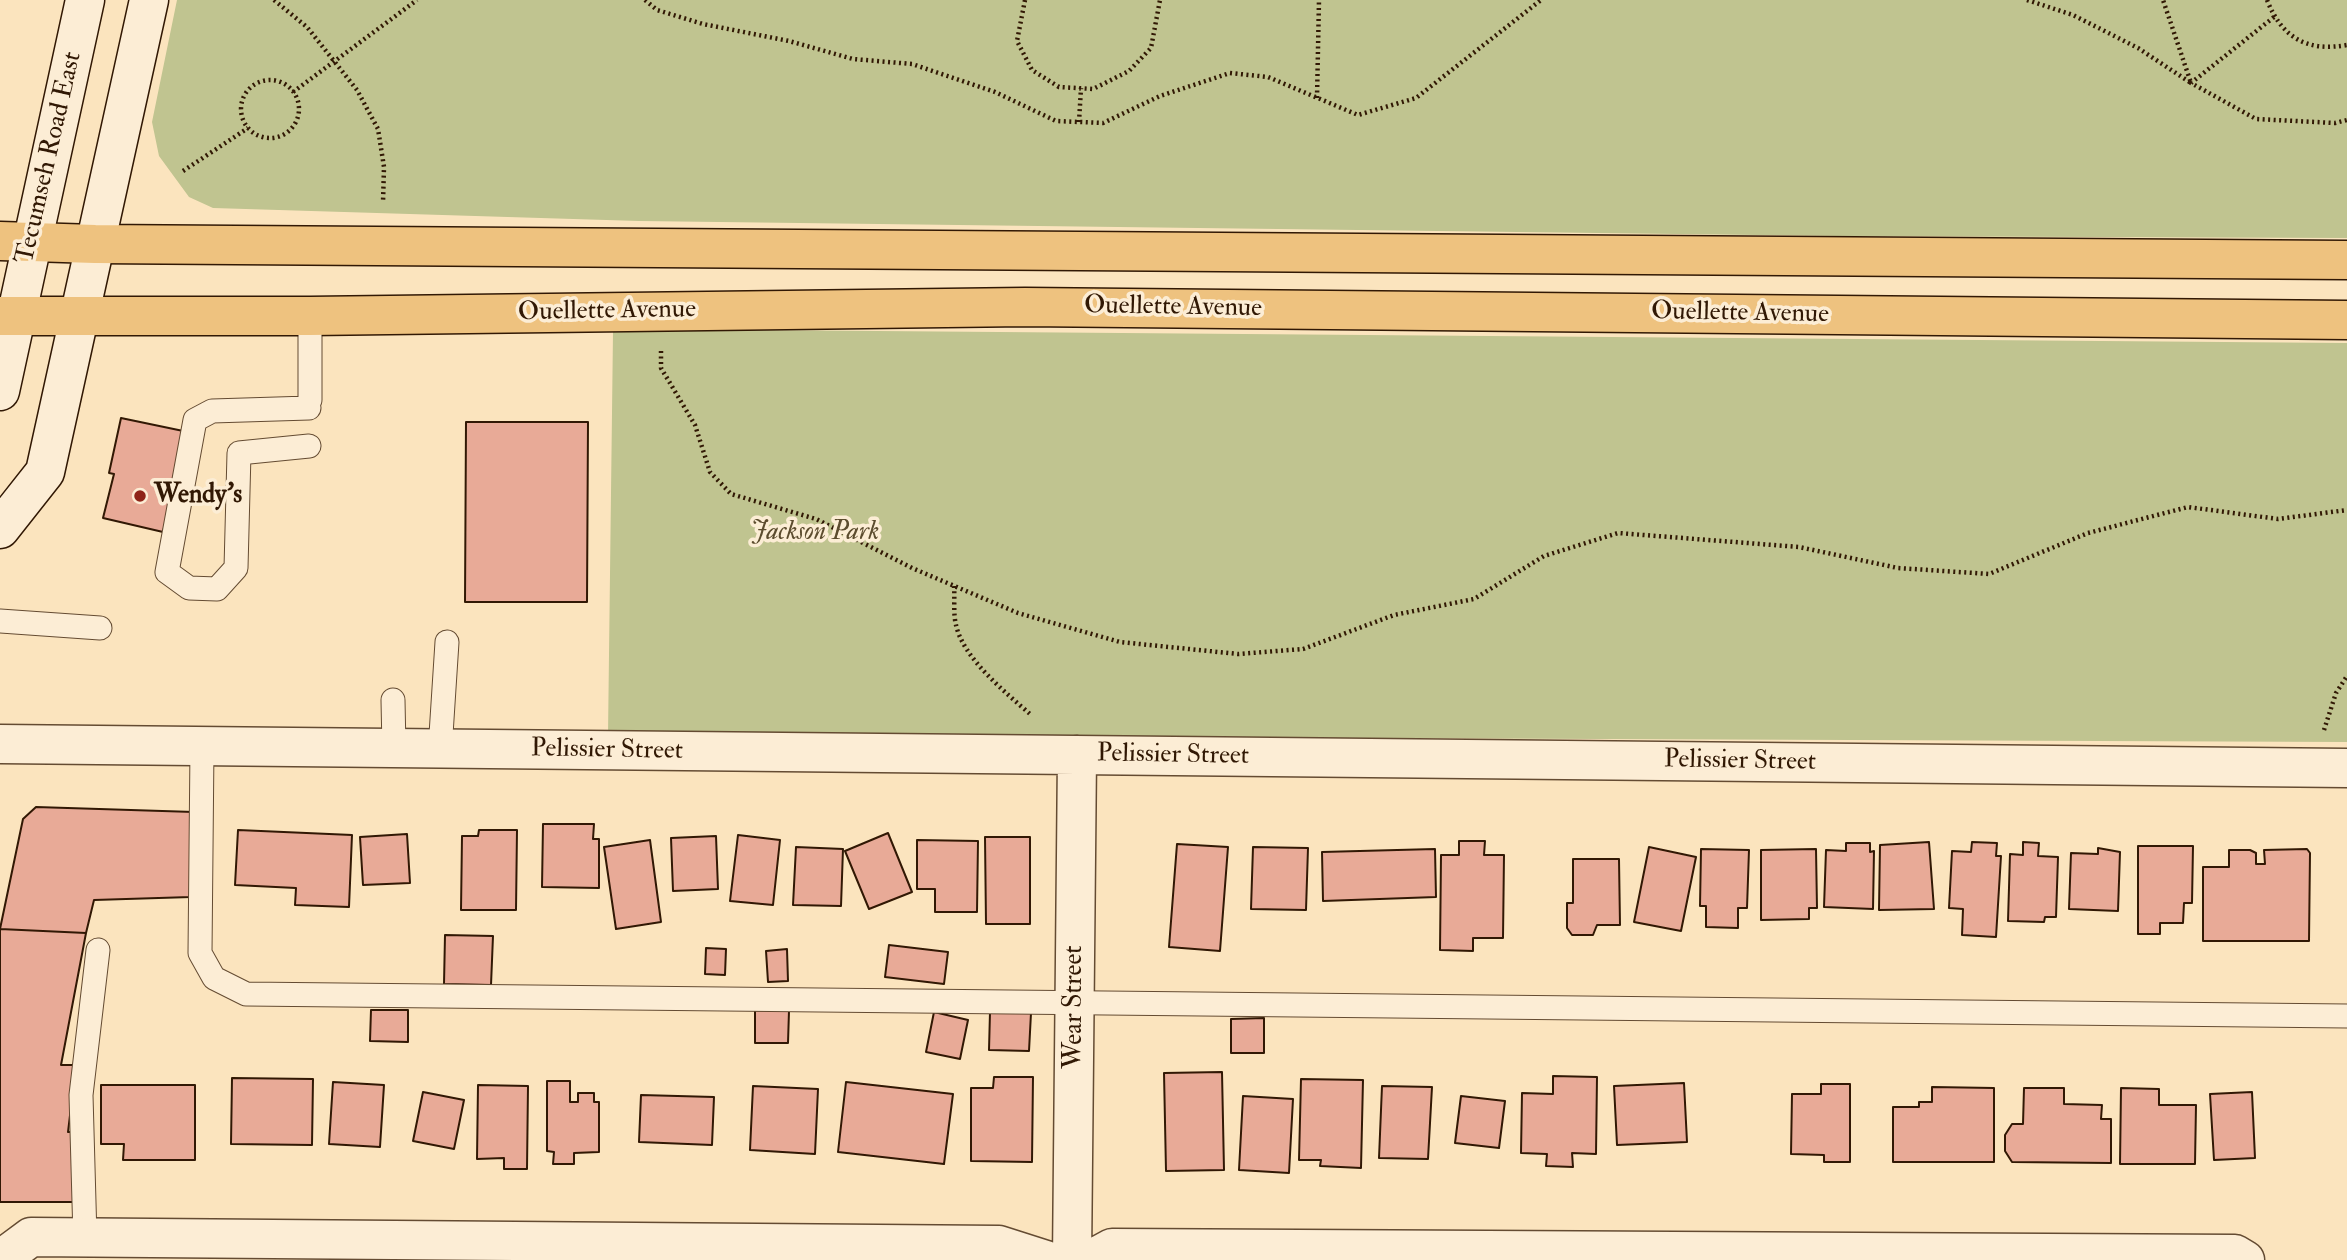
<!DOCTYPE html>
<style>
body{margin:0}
canvas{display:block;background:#fbe4be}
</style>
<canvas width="2347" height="1260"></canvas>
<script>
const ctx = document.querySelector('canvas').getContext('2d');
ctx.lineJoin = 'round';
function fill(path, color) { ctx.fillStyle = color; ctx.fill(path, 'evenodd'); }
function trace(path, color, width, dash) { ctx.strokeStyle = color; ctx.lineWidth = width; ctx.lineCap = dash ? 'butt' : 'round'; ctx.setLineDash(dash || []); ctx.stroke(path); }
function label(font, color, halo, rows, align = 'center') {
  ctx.font = font + ' "IM FELL Double Pica",serif'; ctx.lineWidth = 7; ctx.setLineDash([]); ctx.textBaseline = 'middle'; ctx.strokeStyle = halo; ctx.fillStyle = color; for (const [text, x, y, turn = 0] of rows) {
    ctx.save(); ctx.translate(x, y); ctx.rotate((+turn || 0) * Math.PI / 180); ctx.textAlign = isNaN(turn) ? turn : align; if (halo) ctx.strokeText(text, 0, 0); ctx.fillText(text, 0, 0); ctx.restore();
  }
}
fill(new Path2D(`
 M177,0H2347V238L1837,236L639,221L213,208L189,197L159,156L152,122Z
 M754,330L2347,343V742L608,735L613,332Z`), '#c0c490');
const building = new Path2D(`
 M121,418L188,432L163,532L103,518L114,474L109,473Z
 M466,422H588L587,602H465Z
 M36,807L194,812L191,897L94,900L86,933L0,929L23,819Z
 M543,824H594L593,839H599V888L542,887Z
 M238,830L352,835L349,907L295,905L296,888L235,885Z
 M479,830H517L516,910H461L462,836H478Z
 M888,833L912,892L869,909L845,851Z
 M407,834L410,883L363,885L360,837Z
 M738,835L780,840L773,905L730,901Z
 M716,836L718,889L673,891L671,838Z
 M985,837H1030V924H986Z
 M650,840L661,922L616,929L604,847Z
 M917,840L978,841L977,912H935V889H917Z
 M1459,841H1485L1484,855H1504L1503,938H1473V951L1440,950L1441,855H1459Z
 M1929,842L1934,909L1879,910L1880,845Z
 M1972,842L1997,843L1996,856H2001L1996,937L1962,935L1963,909L1949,908L1952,851L1971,852Z
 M2023,842L2039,843L2038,856L2058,857L2056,917H2045L2044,922L2008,921L2010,854L2023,855Z
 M1846,843H1870V852L1874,851L1873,909L1824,907L1826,850L1846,851Z
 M1177,844L1228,847L1220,951L1169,947Z
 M2138,846H2193L2192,903H2184L2183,923H2160V934H2138Z
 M796,847L843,849L841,906L793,905Z
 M1253,847L1308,848L1306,910L1251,909Z
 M1649,847L1696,857L1681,931L1634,922Z
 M2098,848L2120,852L2118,911L2069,909L2071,853L2098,854Z
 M1435,849L1436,897L1323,901L1322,852Z
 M1701,849L1749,850L1747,908H1738V928L1706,927V906H1700Z
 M1816,849L1817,908H1809V919L1761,920V850Z
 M2307,849L2310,853L2309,941H2203V867H2229V850H2250L2256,853V864H2265L2264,850Z
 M1573,859H1619L1620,925H1597L1593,935H1572L1567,928V903H1573Z
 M0,929L86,933L61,1065H76L68,1132H76L75,1202H0Z
 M445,935L493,936L491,985L444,984Z
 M889,945L948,952L944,984L885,977Z
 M706,948L726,949L725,975L705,974Z
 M787,949L788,981L768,982L766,951Z
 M371,1010H408V1042L370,1041Z
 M755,1010L789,1011L788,1043H755Z
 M934,1012L968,1020L960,1059L926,1052Z
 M990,1012L1031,1013L1029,1051L989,1050Z
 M1264,1018V1053H1231V1019Z
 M1222,1072L1224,1170L1166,1171L1164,1073Z
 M1553,1076L1597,1077L1596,1154L1572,1153L1573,1167L1546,1166L1547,1154L1521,1153L1522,1093L1553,1094Z
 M994,1077H1033L1032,1162L971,1161V1088H993Z
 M232,1078L313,1079L312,1145L231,1144Z
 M1301,1079L1363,1080L1361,1168L1320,1166L1321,1160H1299Z
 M547,1081H570V1102H578V1093H594V1102H599V1152L574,1153V1164H553L554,1152L547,1151Z
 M333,1082L384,1085L380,1147L329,1144Z
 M846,1082L953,1094L944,1164L838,1152Z
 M1684,1083L1687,1142L1617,1145L1614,1086Z
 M1821,1084H1850V1162H1824V1155L1791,1154L1792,1094H1821Z
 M101,1085H195V1160H123L124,1144H101Z
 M478,1085L528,1086L527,1169H504V1158L477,1159Z
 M753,1086L818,1089L815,1154L750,1150Z
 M1382,1086L1432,1087L1428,1159L1379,1158Z
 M1932,1087L1994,1088V1162H1893V1107H1919V1102H1932Z
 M2024,1088H2064V1104L2102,1105L2101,1119H2111V1163L2012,1162L2005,1151V1135L2012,1124H2023Z
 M2121,1088L2159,1089V1105H2196L2195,1164H2120Z
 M423,1092L464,1100L454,1149L413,1141Z
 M2252,1092L2255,1158L2214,1160L2210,1094Z
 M641,1095L714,1097L712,1145L639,1142Z
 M1243,1096L1293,1099L1289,1173L1239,1170Z
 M1461,1096L1505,1101L1499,1148L1455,1143Z`);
fill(building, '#e8aa97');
trace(building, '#311804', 2);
const lane = new Path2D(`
 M310,400V316
 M309,446L239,453L236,568L217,589L189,588L167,572L195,420L212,411L309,408
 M0,621L100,628
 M393,700L394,749
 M202,747L200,953L214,978L246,994L2347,1016
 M440,750L447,642
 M85,1238L81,1095L98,950`);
const street = new Path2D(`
 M0,744L2347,768
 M0,1260L31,1237L999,1245L1046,1260
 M1072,1260L1077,755
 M1090,1260L1112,1248L2235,1254L2245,1260`);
const secondary = new Path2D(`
 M0,391L85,0
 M0,529L45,472L149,0`);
const primary = new Path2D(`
 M0,241L95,244L2347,260
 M0,316H310L1025,307L2347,320`);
trace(lane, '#644b32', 25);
trace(street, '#644b32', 41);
trace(secondary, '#311804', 41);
trace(primary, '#311804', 41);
trace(new Path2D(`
 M274,0L307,27L357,90L378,129L384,167L383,203
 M645,0L657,10L703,24L789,41L853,59L912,64L995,92L1056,121L1103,123L1160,96L1230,73L1268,77L1358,115L1416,98L1541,0
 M1025,0L1017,41L1032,70L1059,87L1093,89L1129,71L1151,48L1160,0
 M2027,0L2073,15L2138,48L2191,83L2163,0
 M2267,0C2282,38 2307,52 2347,45
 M2274,17L2191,83L2256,119L2335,123L2347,120
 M241 109a29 29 0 1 1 58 0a29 29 0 1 1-58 0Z
 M293,92L417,0
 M1317,98L1319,0
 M1079,122L1081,88
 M183,171L248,128
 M661,351V368L695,425L710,472L731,494L816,519L912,568L1018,613L1120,642L1238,654L1303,649L1394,615L1474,599L1544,556L1618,533L1799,547L1898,568L1989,574L2088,533L2188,507L2278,519L2347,510
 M954,586C955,598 953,613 956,625C963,658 1005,692 1030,714
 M2324,730L2336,693L2347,676`), '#311804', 4.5, [2, 3.5]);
trace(lane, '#fcedd5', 23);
trace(street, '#fcedd5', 38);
trace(secondary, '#fcedd5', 38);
trace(primary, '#eec27f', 38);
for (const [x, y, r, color] of [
 [140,496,7,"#8f2418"]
]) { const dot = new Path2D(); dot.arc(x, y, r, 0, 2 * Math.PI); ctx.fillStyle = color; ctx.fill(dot); trace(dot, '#fcedd5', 2.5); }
label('26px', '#311804', '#fcedd5', [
 ["Tecumseh Road East",50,158,-77],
 ["Ouellette Avenue",1173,308,1],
 ["Ouellette Avenue",607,312,-1],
 ["Ouellette Avenue",1740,314,1],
 ["Pelissier Street",607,751,1],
 ["Pelissier Street",1173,756,1],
 ["Pelissier Street",1740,762,1],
 ["Wear Street",1075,1007,-90]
]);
label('bold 26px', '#311804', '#fcedd5', [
 ["Wendy's",154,496]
], 'left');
label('italic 26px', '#5c4c2e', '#fcedd5', [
 ["Jackson Park",815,533]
]);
</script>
